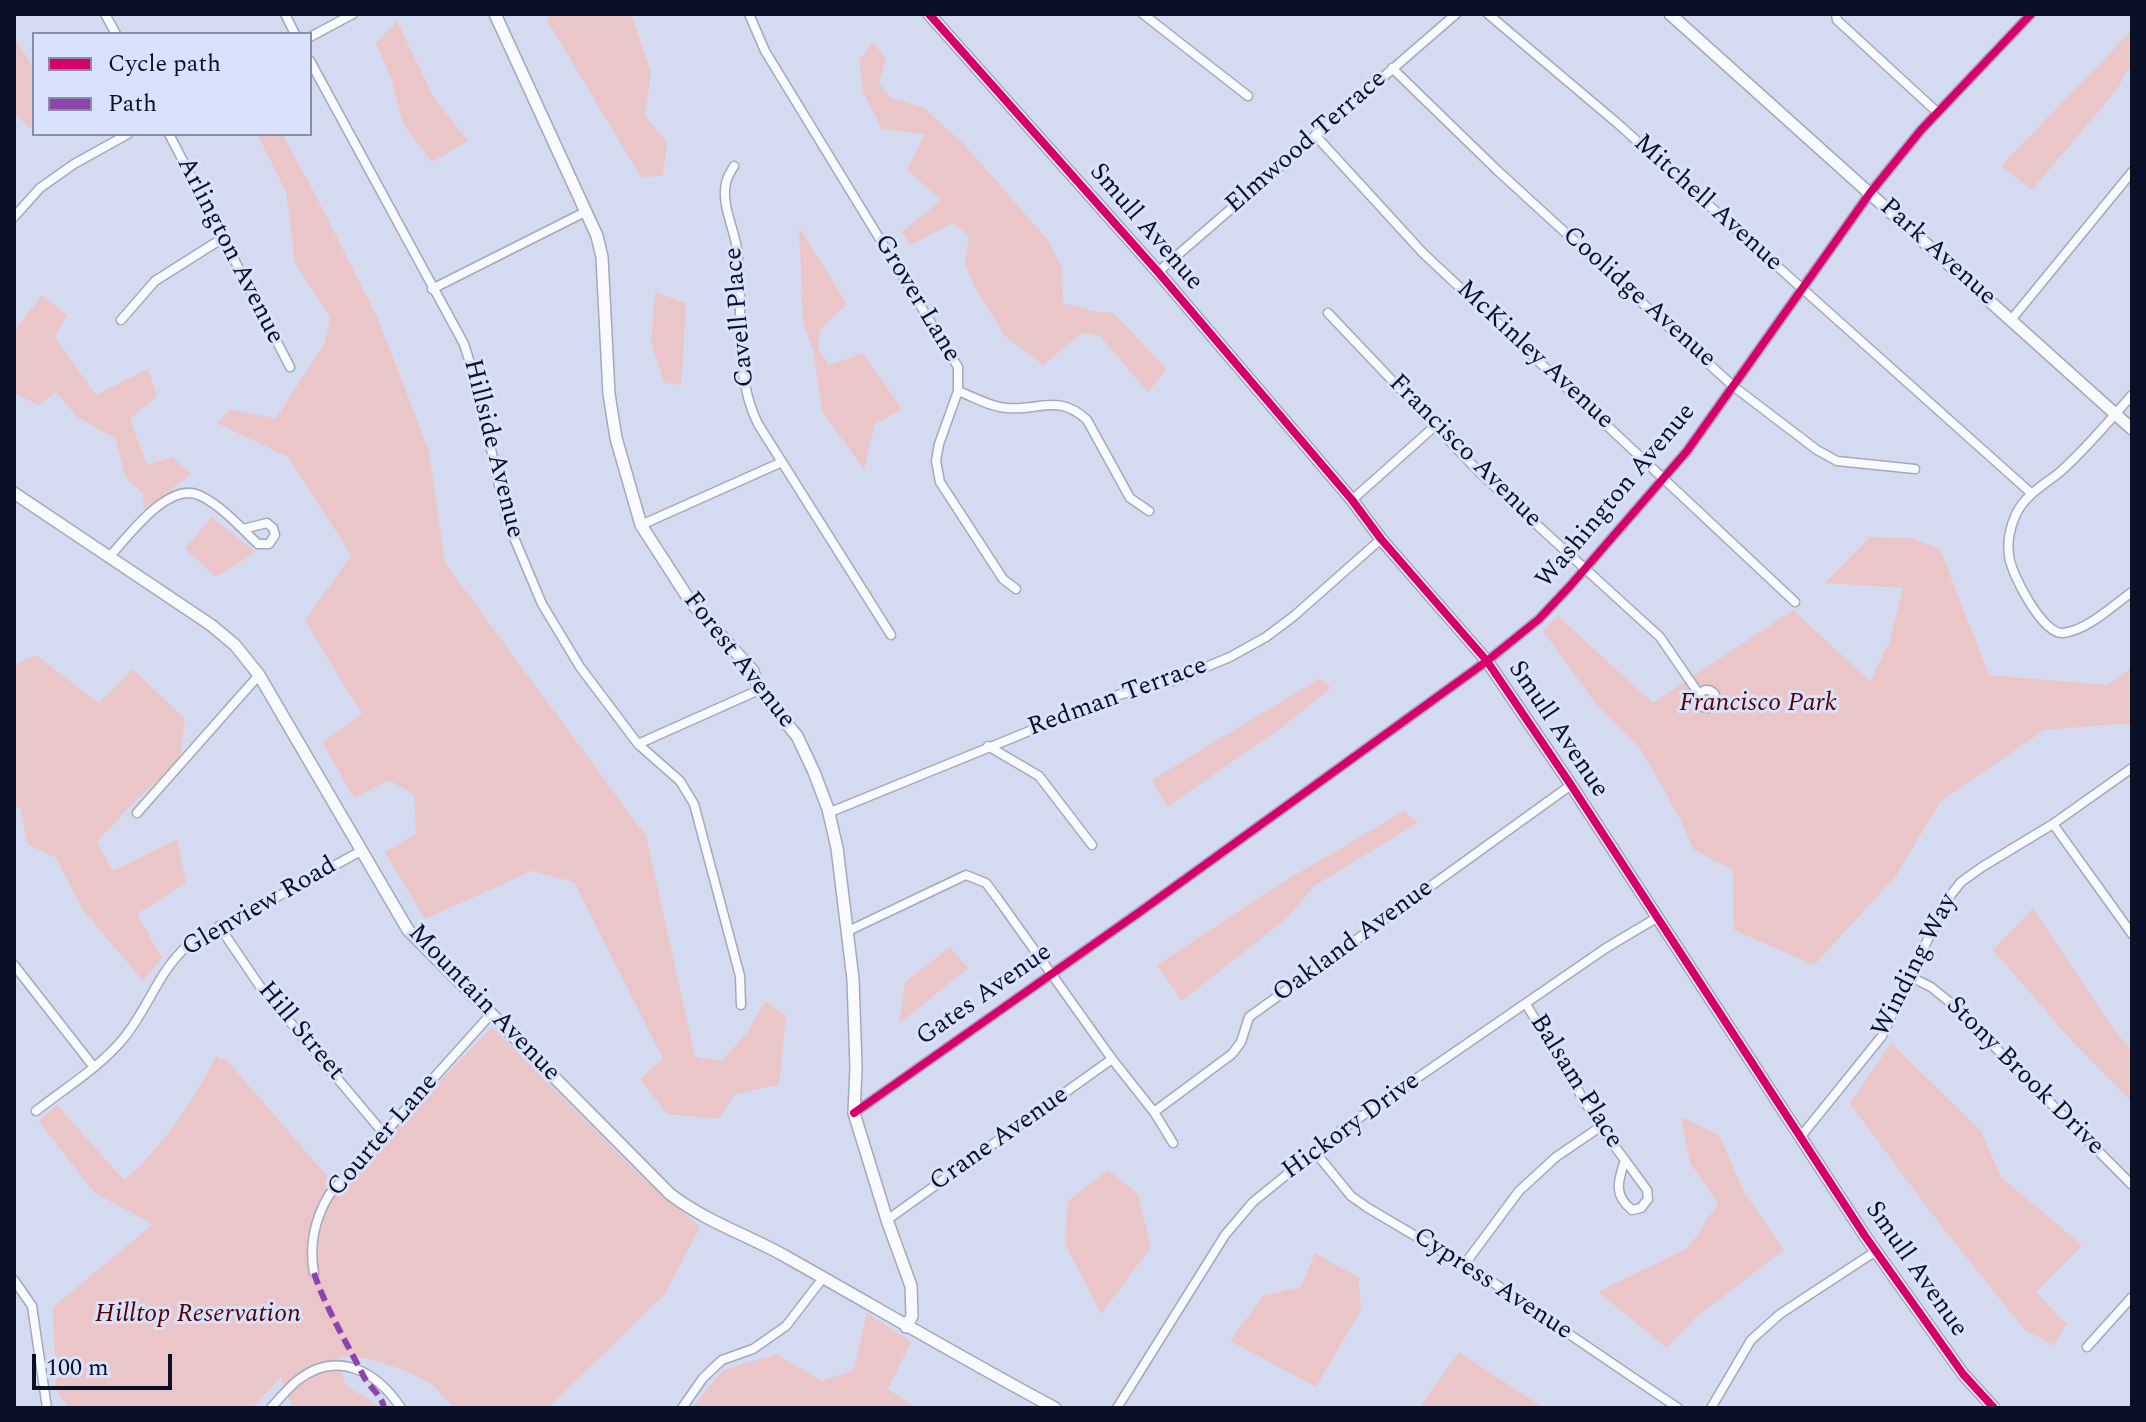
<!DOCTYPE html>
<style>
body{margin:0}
#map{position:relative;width:2146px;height:1422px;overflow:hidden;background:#d4dbf0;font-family:Spectral,serif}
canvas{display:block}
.frame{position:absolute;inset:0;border:16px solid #0a1026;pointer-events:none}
.legend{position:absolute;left:32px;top:32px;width:280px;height:104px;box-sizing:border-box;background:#d9e2fd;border:2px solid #868ea7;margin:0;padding:10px 14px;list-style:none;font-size:24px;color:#0a1026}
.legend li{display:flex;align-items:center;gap:16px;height:40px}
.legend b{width:40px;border:2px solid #868ea7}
.scale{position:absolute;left:32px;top:1354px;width:140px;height:36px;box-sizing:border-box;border:4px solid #0a1026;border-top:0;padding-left:10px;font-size:24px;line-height:28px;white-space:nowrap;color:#0a1026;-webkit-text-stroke:6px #d9e2fd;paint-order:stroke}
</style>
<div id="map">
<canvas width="2146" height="1422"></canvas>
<div class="frame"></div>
<ul class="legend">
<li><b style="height:10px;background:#d6006c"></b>Cycle path</li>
<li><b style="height:10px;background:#8e44ad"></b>Path</li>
</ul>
<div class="scale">100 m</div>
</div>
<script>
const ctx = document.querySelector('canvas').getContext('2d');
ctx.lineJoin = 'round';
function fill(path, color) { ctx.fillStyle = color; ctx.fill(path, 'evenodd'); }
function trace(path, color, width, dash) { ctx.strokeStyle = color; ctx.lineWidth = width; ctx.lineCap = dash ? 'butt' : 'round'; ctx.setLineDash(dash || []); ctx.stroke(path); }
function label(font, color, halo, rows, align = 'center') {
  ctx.font = font + ' Spectral,serif'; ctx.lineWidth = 6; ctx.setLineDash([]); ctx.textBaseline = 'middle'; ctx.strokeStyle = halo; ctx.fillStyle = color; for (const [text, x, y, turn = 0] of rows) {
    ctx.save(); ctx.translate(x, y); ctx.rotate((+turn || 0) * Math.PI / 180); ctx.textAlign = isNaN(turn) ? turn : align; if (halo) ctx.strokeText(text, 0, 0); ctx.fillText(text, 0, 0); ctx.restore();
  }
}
fill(new Path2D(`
 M549,14H631L651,72L645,116L667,142L663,176L641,177L547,20Z
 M397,21L434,98L468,141L432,162L403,124L391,78L376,43Z
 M2132,30V61L2118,88L2032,190L2001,166Z
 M14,37L34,68V125L29,128L14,113Z
 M873,42L886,59L879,83L891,98L924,108L963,143L1048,240L1062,267L1063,303L1092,311L1113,313L1167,369L1148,392L1099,335L1082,333L1043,365L1005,336L975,288L965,264L969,236L953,223L910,245L902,232L941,200L907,170L925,134L882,129L863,92L859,60Z
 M257,134H282L312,188L378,319L429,451L445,563L646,836L695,1057L722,1061L748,1031L766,1001L786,1016L779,1085L735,1094L719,1119L667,1114L640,1079L663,1059L574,882L532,871L425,919L385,852L416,834L414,795L389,780L354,798L322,742L362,714L305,621L351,555L288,457L217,423L230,410L276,418L325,343L330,317L295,263L286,192Z
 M799,227L847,304L820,330L818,349L829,365L863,353L902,409L875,424L864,470L822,411L813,350L803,323Z
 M655,292L686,303L681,385L664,383L651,342Z
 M42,295L67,315L55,337L96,395L148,369L157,396L130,419L147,465L172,457L191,474L144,510L143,493L126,478L115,438L77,417L56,392L38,405L14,393V331Z
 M211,517L256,552L216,577L185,549Z
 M1870,537L1912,538L1940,549L1989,675L2108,685L2132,667V723L2044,730L1940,802L1896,876L1814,965L1734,930L1733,870L1694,850L1678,815L1641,750L1596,704L1543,631L1558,616L1653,703L1793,610L1870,681L1889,643L1903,588L1825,583Z
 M36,655L99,703L133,669L185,719L180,760L134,802L97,842L113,871L177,839L186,883L137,914L162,958L143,981L82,909L56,858L27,844L21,809L14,807V665Z
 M1320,678L1331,688L1281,728L1167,807L1152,780Z
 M1404,811L1418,823L1314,886L1288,917L1182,1001L1157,965L1283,882Z
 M2033,908L2116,1032L2132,1051V1102L2071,1040L1993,950Z
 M950,947L968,968L899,1024L905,982Z
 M492,1027L643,1178L700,1227L665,1294L548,1408H454C447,1401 440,1392 432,1385C414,1372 357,1351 337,1358L346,1386L383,1408H293L281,1377L252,1408H68L56,1388L53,1307L153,1224L95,1193L38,1121L57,1105L124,1180C165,1146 192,1101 217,1055L221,1060L224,1057L328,1177L325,1184L333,1193Z
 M1891,1043L1981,1131L2001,1177L2082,1245L2036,1292L2066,1324L2054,1346L2024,1329L1945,1231L1850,1104Z
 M1681,1117L1719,1135L1744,1192L1784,1250L1696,1317L1667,1348L1598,1292L1689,1247L1718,1203L1690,1163Z
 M1108,1170L1138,1194L1151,1247L1101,1314L1065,1244L1068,1201Z
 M1315,1253L1359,1278L1361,1310L1316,1387L1230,1341L1263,1296L1301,1287Z
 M867,1313L911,1342L888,1389L916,1408H692L723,1370L777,1354L821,1381L854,1370Z
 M1459,1352L1544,1408H1419Z`), '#ebc6c8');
const street = new Path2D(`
 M105,14L116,34
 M285,14L295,34
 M749,14L765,51L958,367V391L939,444L936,461L940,482L1003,579L1016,589
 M1143,14L1248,96
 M1488,14L1617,123L2031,493
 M1836,14L1837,20L1937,112
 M310,37L353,14
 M310,61L464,344L476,382L507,521L542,604L580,667L638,744L680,781L694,804L740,976L741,1005
 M1392,68L1498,171L1733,386L1817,450L1837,461L1915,469
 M169,134L290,367
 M1315,135L1423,253L1795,602
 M734,166C731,171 727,177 726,183C721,204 734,228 737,249C745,308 731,369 758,424L891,635
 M14,217L40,188L74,164L128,134
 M1158,272L1456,14
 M432,289L585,212
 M1328,313L1480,473L1660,637L1699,694
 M121,320L155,281L223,238
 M2011,320L2132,172
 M958,391C974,397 990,407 1007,408C1040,411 1058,393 1087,420L1130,498L1149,511
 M2132,395C2109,421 2086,449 2060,472C2044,485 2026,494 2016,514C2010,527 2007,542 2009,556C2011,574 2043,635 2063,633C2088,630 2112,606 2132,592
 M1352,500L1435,426
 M641,525L782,462
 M109,557C129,536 169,479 201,496C223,507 241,528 258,544H269L275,535L273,528L267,523L243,529
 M1698 699a9 9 0 1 1 18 0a9 9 0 1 1-18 0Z
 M638,744L759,690
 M988,746L1039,776L1092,845
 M137,813L259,675
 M828,813L1118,695L1173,681L1230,657L1266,637L1294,616L1381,539
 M2053,824L2132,934
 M219,926L259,985L384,1134
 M846,932L966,875L986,883L998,899L1112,1059L1154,1112L1173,1143
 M14,965L93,1066
 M1911,977L1931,987L1952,1004L2132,1185
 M1526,1004L1600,1127L1625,1160C1618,1181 1613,1195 1632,1210L1641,1208L1648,1199L1647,1190L1625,1160
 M36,1111C65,1088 100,1067 123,1039C148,1009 158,972 187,946L361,851
 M1154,1112L1232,1054L1241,1042L1249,1017L1571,785
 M854,1113L1141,911L1487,661L1539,619L1570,586L1687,451L1870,193L1921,130L2031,14
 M1802,1135L1882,1036L1946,901L1961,882L1982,867L2053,824L2132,768
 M1315,1152L1351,1196L1368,1208L1485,1277L1678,1408
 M887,1220L1112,1059
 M1464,1265L1519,1191L1556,1157L1600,1127
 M314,1273C309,1245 314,1220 329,1195L491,1014
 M14,1280L32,1306L47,1408
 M2087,1347L2132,1297
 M271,1408C280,1398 288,1388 298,1380C338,1349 377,1372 401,1408
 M682,1408L703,1378L722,1360L753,1349L786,1326L823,1278
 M1117,1408L1225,1235L1253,1202L1343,1129L1606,948L1658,917
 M1711,1408L1751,1340L1780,1314L1876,1251`);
const secondary = new Path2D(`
 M495,14L597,236L602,257L609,394L616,438L641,525L690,601L753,671L759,690L797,736L814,772L828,809L837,848L853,979L856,1067L854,1113L887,1220L911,1286L912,1316L906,1327
 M929,14L1158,272L1352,500L1381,539L1487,661L1571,785L1865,1236L1963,1374L1994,1408
 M1670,14L2132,429
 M14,493L211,625L235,645L259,675L408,930L670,1194C705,1221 745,1234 783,1255C874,1306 963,1359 1055,1408`);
trace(street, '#a2a9bd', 11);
trace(secondary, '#a2a9bd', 14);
trace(street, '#f9fafd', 8);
trace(secondary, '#f9fafd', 11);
trace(new Path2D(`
 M314,1273C326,1309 347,1343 364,1377C370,1388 382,1395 384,1408`), '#8e44ad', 6, [12, 6]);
trace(new Path2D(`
 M929,14L1158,272L1352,500L1381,539L1487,661L1571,785L1865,1236L1963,1374L1994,1408
 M854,1113L1141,911L1487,661L1539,619L1570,586L1687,451L1870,193L1921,130L2031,14`), '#d6006c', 8);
label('26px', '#0a1026', '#d9e2fd', [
 ["Elmwood Terrace",1307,143,-41],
 ["Mitchell Avenue",1707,204,42],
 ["Smull Avenue",1145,228,49],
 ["Arlington Avenue",229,251,63],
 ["Park Avenue",1937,253,42],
 ["Coolidge Avenue",1638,298,42],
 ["Grover Lane",916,299,59],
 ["Cavell Place",741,317,-95],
 ["McKinley Avenue",1534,356,43],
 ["Hillside Avenue",492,449,76],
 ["Francisco Avenue",1464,452,45],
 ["Washington Avenue",1617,497,-50],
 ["Forest Avenue",738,661,52],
 ["Redman Terrace",1118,698,-20],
 ["Smull Avenue",1557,730,56],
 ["Glenview Road",260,908,-30],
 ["Oakland Avenue",1354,942,-36],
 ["Winding Way",1916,966,-63],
 ["Gates Avenue",985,996,-35],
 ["Mountain Avenue",483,1004,46],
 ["Hill Street",300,1032,50],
 ["Stony Brook Drive",2024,1077,45],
 ["Balsam Place",1575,1082,58],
 ["Hickory Drive",1352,1127,-36],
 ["Courter Lane",384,1136,-49],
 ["Crane Avenue",1000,1140,-35],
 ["Smull Avenue",1915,1270,55],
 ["Cypress Avenue",1492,1285,33]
]);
label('italic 26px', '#580200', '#d9e2fd', [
 ["Francisco Park",1758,705],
 ["Hilltop Reservation",198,1316]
]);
</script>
